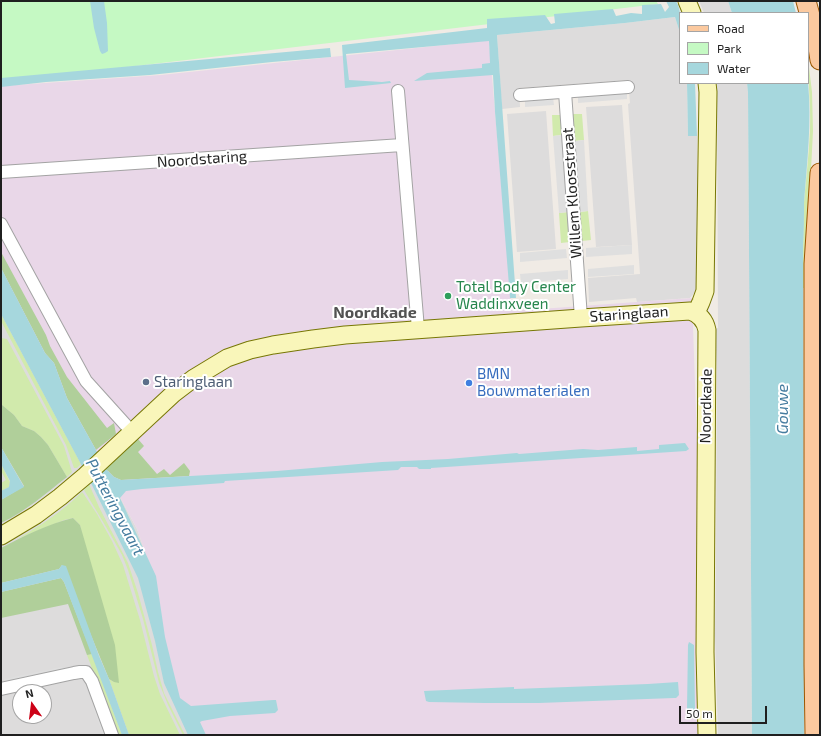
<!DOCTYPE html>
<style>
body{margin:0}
#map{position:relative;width:821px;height:736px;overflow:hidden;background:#f0ebe5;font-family:"Exo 2",sans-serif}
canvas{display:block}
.frame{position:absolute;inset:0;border:2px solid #1f1f1f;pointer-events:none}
.legend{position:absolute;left:679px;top:12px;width:130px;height:72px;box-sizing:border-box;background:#fff;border:1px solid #a5a5a5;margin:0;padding:5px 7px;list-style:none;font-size:12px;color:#1f1f1f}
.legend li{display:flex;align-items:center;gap:8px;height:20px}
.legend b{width:20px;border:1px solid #a5a5a5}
.north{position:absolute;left:12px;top:684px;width:40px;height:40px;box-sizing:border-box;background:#fff;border:1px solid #a5a5a5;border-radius:50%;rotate:346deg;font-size:11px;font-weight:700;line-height:16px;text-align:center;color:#1f1f1f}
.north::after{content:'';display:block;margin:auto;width:14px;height:18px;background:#cd0117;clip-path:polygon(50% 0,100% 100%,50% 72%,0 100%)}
.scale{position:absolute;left:679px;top:706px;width:88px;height:18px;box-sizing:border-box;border:2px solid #1f1f1f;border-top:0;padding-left:5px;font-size:12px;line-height:14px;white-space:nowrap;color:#1f1f1f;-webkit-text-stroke:3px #fff;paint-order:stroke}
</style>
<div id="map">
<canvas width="821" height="736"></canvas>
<div class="frame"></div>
<ul class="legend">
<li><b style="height:5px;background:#fbc99f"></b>Road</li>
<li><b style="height:11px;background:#c5f9c3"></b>Park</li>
<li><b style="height:11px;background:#a6d7dd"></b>Water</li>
</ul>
<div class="north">N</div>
<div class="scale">50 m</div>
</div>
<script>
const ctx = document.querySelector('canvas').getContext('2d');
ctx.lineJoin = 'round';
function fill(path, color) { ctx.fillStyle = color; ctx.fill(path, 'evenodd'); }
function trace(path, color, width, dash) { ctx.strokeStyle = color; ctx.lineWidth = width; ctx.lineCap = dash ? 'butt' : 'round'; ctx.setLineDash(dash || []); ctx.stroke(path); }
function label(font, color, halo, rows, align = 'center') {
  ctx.font = font + ' "Exo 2",sans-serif'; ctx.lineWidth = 4; ctx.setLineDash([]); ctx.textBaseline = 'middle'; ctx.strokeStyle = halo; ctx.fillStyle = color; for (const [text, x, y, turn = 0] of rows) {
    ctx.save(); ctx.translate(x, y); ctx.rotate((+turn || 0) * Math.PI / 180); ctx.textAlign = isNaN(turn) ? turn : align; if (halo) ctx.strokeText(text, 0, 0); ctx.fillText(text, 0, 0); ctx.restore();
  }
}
fill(new Path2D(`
 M699,1H728L732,13H704Z
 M675,17L680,33V83H687L688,136H697V290L690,298L637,302L636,298L589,302L588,278L640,274L628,104L630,103L628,80L519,88L520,107L502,109L497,35L625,23Z
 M717,83H747L748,93L752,735H718L715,635L716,554L717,371L715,329L718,328Z
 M622,105L632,245L596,247L586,107Z
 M546,111L556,249L517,252L507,114Z
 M1,275L137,529L157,586L163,671L189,735H1ZM20,692H44V716H20Z`), '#dddcdc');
fill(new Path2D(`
 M482,41H489L512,311L692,298L697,442L699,578L700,735H189L163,671L157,586L137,529L1,275V86L161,75Z`), '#e9d7e8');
fill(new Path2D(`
 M808,59L812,92L813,131L807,248L806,288H803C803,259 803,231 804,202C806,178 809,154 810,129C811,106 808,83 808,59Z
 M572,114H582L584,140L575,141Z
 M552,115H561L562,135L553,136Z
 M588,211L591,240L582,241L579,212Z
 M568,212L570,242L561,243L559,213Z
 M1,314L81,464L77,468H74L66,445L1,321Z
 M1,338L7,339L64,446L72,472L67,477L48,445L41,437L34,431L22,426L14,415L2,405L1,404Z
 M1,464L10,482L9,487L1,491V483L6,480L1,471Z
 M89,484L99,507L128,563L138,593L152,645L158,672L164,693L185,735H183L168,705L159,683L143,619L128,570L122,555L109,532L84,490Z
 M82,492L83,493L97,514L112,541L123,565L140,620L154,676L160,694L180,735H129L109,679L114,682L80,525L73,518L64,520L17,539C40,526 63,511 82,492Z
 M92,654L122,735H117L87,655Z`), '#d1eaac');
fill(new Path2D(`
 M1,252L46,335L50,346L67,377L107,428L114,423L116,434L96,450L67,398L54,363L45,353L1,268Z
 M1,404L2,405L14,415L22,426L34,431L41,437L48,445L67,477C46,493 25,512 1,523V500L24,486L1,447Z
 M138,439L144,446L138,452L157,474L164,469L170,475L184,463L190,471L189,476L121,480L114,477L108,471L105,469Z
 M73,518L80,525L115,645L119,683L114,682L109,679L62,565L59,569L1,583V548C24,536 48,524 73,518Z
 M61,578L64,582L92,654L87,655L68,604L1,618V592Z`), '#b0cf9a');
fill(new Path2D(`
 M1,1H656L658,4L1,82Z`), '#c5f9c3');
fill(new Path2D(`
 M627,91V99L578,103V95Z
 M553,97L554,105L525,107V99Z
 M562,135L568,212L559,213L553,136Z
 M584,140L588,211L579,212L575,141Z
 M632,245V254L586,257V248Z
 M566,249L567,258L520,262V253Z
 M634,265V274L588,277V269Z
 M568,270V279L521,283L520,274Z
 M62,667L65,669L2,683L5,679Z
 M95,704L106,735H103L93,707Z`), '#dfdfdf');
fill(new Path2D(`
 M90,1H104L107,23L108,51L105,53L102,54L100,51L94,28Z
 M666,1H676C682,11 680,22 680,33L675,17L625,23L497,35L516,298H510L495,112L493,75L414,81L427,73L482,68V64L490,63L489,41L346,54L349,80L382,82L390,81L391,83L345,88L342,45L487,28V19L545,15L551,24L555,23L554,14L613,9L616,16L631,13L642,14V5L661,4L665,12L669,7Z
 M728,1H793L796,13H732Z
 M330,48L331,57L272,62L150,75L46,82L1,87V78Z
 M808,82C812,123 807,162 804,203C804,217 804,231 803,246L804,735H752L748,93L747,83H808Z
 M687,83H695L697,136H688Z
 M1,268L45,353L54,363L67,398L96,450L105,469L108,471L114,477L121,480L277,471L382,462L448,459L517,453L519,454L583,449L598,450L637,447V451L659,449V445L685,443L689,449L686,451L431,468V469H419L417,467H401L398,470L225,481L224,483L142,489L126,491L120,498L156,576L165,637L180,698L191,706L273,700H276L278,710L275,713L230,716L202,721L200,722L206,735H188L164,683L155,641L138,578L91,483L1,314Z
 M1,447L24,487L1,500V491L9,487L10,481L1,464Z
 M62,565L66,566L99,656L109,679L129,735H122L64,582L61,578L1,592V583L59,569Z
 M689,642L694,645L695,709L693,711L688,710L687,709L688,645Z
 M678,682L679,695L676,698H674L539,703H485L429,702L426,701L424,691L514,687V689L648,684Z`), '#a6d7dd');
const street = new Path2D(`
 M398,91L418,329
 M565,92L581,318
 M520,95L628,87
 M1,172L402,145
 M1,224L86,381L132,432
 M1,689L74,673L80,672H86L92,681L112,735`);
const secondary = new Path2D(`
 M687,1L692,13
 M696,313L701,302L705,291L708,92L707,83
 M1,536L36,515L60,497L85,476L173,394L194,378L227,358L250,350L273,345L313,339L345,335L581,318L690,311C699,314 705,320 707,330L705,652L707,735`);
const primary = new Path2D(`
 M806,1L817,41L820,60
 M815,735L814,665V264L820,173`);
trace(street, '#a3a3a3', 14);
trace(secondary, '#777705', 19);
trace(primary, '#9a5601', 21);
trace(street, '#fff', 12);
trace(secondary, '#f9f6ba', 17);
trace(primary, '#fbc99f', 19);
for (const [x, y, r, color] of [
 [448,296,4,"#2e9e5b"],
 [146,382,4,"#5c6f8a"],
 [469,383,4,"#3f7fe0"]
]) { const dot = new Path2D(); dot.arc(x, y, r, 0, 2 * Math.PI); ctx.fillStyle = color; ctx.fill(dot); trace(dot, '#fff', 1.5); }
label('15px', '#1f1f1f', '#fff', [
 ["Noordstaring",202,159,-4],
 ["Willem Kloosstraat",572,193,-94],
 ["Staringlaan",629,314,-4],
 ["Noordkade",706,406,-89]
]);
label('15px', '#27864d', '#fff', [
 ["Total Body Center",456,287],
 ["Waddinxveen",456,304]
], 'left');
label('15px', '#366cbe', '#fff', [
 ["BMN",477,374],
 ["Bouwmaterialen",477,391]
], 'left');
label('15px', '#4e5e75', '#fff', [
 ["Staringlaan",154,382]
], 'left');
label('bold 16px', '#525252', '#fff', [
 ["Noordkade",375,313]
]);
label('italic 16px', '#457c9f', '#fff', [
 ["Gouwe",783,409,-90],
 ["Putteringvaart",115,507,62]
]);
</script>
